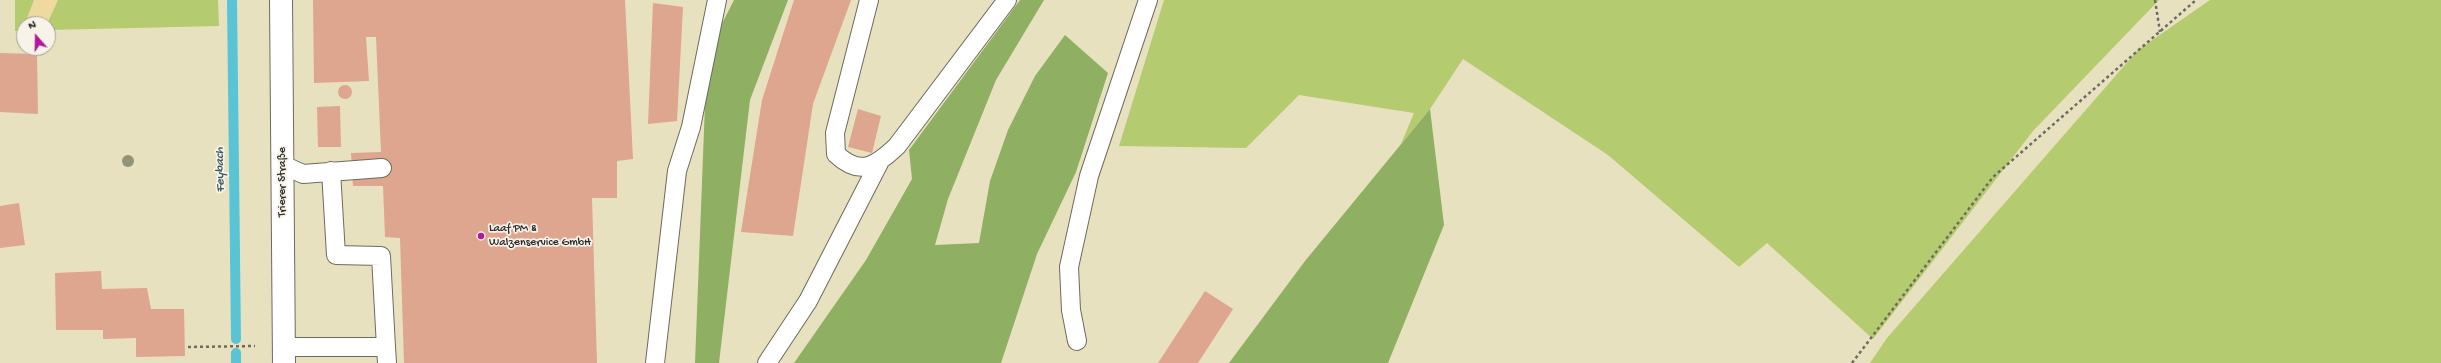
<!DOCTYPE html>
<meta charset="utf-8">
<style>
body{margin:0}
#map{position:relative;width:2441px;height:363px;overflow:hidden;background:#e8e1bf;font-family:"Gochi Hand",sans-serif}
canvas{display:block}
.north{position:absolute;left:16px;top:16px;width:40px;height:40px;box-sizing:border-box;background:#f7f3e8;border:1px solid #a5a39c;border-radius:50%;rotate:340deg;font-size:11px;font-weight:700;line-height:16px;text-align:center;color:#2b2b2b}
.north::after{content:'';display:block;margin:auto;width:14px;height:18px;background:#b5179e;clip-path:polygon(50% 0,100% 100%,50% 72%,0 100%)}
</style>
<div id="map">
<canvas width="2441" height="363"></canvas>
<div class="north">N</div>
</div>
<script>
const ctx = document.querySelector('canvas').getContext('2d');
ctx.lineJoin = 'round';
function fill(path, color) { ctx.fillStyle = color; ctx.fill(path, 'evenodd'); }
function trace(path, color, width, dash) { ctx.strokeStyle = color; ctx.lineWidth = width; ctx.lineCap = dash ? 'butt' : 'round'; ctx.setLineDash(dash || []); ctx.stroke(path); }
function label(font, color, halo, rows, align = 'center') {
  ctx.font = font + ' "Gochi Hand",sans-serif'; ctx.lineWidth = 3.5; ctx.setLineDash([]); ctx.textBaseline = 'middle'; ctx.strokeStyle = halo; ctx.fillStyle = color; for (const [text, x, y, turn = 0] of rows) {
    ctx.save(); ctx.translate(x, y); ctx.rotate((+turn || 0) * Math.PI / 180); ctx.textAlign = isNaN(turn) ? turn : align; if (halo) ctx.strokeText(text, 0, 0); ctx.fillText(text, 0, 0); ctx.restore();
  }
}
fill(new Path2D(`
 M15,0H218L219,26L48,30V24H24V31H15Z
 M1164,0H2159L2033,131L1873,339L1767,243L1739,267L1608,155L1463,59L1430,109L1401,144L1414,113L1299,95L1246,148L1119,146Z
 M2210,0H2441V363H1870L1887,338L2138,50Z`), '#b4cb70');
fill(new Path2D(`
 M734,0H788L750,100L719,363H695L707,53Z
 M1020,0H1044L996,80L948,199L935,245L979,243L990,181L1008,130L1035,76L1065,35L1108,73L1076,172L1037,254L1001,363H794L866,260L912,179L909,150Z
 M1430,109L1444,225L1388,363H1229L1305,261Z`), '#8faf62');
fill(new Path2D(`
 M34,0H58L47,24L27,18Z`), '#eeda9e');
trace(new Path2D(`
 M232,0L236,339
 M236,353V363`), '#59c4d5', 10);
fill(new Path2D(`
 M313,0H625L633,159L617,161V198H592L597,363H404L400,238L385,237L383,186H353L351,153L381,152L376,37H366L369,81L314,83Z
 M794,0H851L813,104L793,236L741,232L762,100Z
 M653,3L683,7L677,121L648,124Z
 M0,53L37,54L38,114L0,112Z
 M338 92a7 7 0 1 1 14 0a7 7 0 1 1-14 0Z
 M340,106L341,147H318L317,107Z
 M858,109L881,116L872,153L848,147Z
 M19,203L25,245L0,248V206Z
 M101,271L102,289L147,288L151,309H184L185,356L136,357V338L103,339V330H56L55,273Z
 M1205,291L1233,309L1198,363H1158Z`), '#dea58f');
const lane = new Path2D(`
 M869,0L835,133L836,154C860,177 876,166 897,146L1007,0
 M283,165L303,174L382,168
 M1077,341L1071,310L1069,267L1089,176L1148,0
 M284,347H386L381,256L336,255L331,171
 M386,347L387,363
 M655,363L677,171L691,127L717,0
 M767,363L808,301L879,163`);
const secondary = new Path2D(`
 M281,0L284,363`);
trace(lane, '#6d6b5f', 20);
trace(secondary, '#6d6b5f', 24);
trace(new Path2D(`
 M2155,0L2160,32
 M188,347L255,346
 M1852,363L1993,177L2196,0`), '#6d6b5f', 2.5, [3, 3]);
trace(lane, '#fff', 18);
trace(secondary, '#fff', 22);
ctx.fillStyle = '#939377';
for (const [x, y] of [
 [128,161]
]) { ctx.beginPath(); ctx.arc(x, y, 6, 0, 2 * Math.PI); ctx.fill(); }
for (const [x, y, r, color] of [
 [481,236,4,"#b5179e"]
]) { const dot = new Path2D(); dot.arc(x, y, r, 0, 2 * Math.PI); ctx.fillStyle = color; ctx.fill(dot); trace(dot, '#f7f3e8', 1.5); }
label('12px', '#2b2b2b', '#f7f3e8', [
 ["Trierer Straße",283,182,-90]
]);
label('12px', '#2b2b2b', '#f7f3e8', [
 ["Laaf PM &",489,229],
 ["Walzenservice GmbH",489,243]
], 'left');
label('italic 13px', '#39595e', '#f7f3e8', [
 ["Feybach",221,170,-91]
]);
</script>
